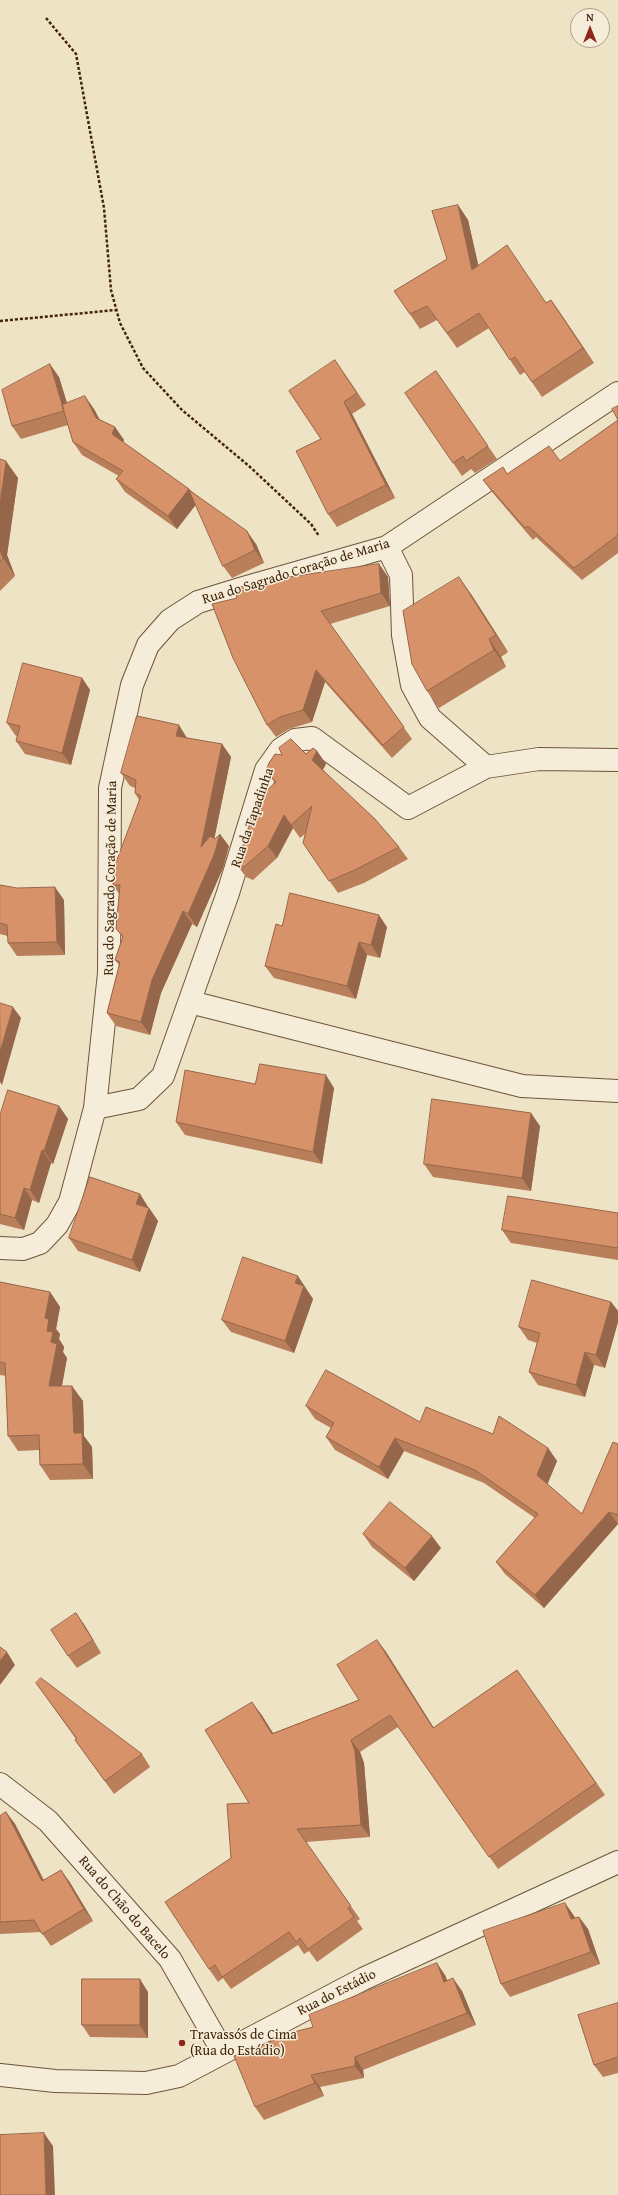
<!DOCTYPE html>
<meta charset="utf-8">
<style>
body{margin:0}
#map{position:relative;width:618px;height:2195px;overflow:hidden;background:#efe3c6;font-family:"Gentium Book Plus",serif}
canvas{display:block}
.north{position:absolute;left:570px;top:8px;width:40px;height:40px;box-sizing:border-box;background:#f5edda;border:1px solid #ae9d86;border-radius:50%;rotate:0deg;font-size:11px;font-weight:700;line-height:16px;text-align:center;color:#432509}
.north::after{content:'';display:block;margin:auto;width:14px;height:18px;background:#8f2418;clip-path:polygon(50% 0,100% 100%,50% 72%,0 100%)}
</style>
<div id="map">
<canvas width="618" height="2195"></canvas>
<div class="north">N</div>
</div>
<script>
const ctx = document.querySelector('canvas').getContext('2d');
ctx.lineJoin = 'round';
function trace(path, color, width, dash) { ctx.strokeStyle = color; ctx.lineWidth = width; ctx.lineCap = dash ? 'butt' : 'round'; ctx.setLineDash(dash || []); ctx.stroke(path); }
function fill(path, color) { ctx.fillStyle = color; ctx.fill(path, 'evenodd'); }
function label(font, color, halo, rows, align = 'center') {
  ctx.font = font + ' "Gentium Book Plus",serif'; ctx.lineWidth = 3; ctx.setLineDash([]); ctx.textBaseline = 'middle'; ctx.strokeStyle = halo; ctx.fillStyle = color; for (const [text, x, y, turn = 0] of rows) {
    ctx.save(); ctx.translate(x, y); ctx.rotate((+turn || 0) * Math.PI / 180); ctx.textAlign = isNaN(turn) ? turn : align; if (halo) ctx.strokeText(text, 0, 0); ctx.fillText(text, 0, 0); ctx.restore();
  }
}
const street = new Path2D(`
 M387,547L401,575L403,635L412,685L430,718L486,767
 M190,1002L522,1086L618,1091
 M95,1108L139,1099L163,1076L228,893L266,770L281,749L295,740L312,738L408,808L486,767L539,759L618,760
 M0,1248L23,1249L40,1243L57,1225L70,1202L95,1108L109,973L110,788L132,685L148,645L170,620L198,602L240,589L387,547L618,393
 M0,1784L48,1821L170,1959L223,2052
 M0,2075L55,2081L146,2083L179,2076L363,1979L618,1862`);
trace(street, '#6e5438', 24);
trace(new Path2D(`
 M46,18L76,54L104,208L111,290L120,323L143,368L182,410L249,466L311,524L319,536
 M0,321L116,310`), '#432509', 2.5, [3, 2]);
trace(street, '#f5edda', 22);
fill(new Path2D(`
 M458,205L468,220L478,266L546,303L551,300L594,363L542,397L525,372L520,375L489,328L457,348L437,320L420,329L394,291L447,259Z
 M436,371L497,459L475,473L471,469L462,476L405,393Z
 M344,373L366,405L352,414L395,498L337,527L328,514Z
 M59,377L67,403L94,409L100,420L115,427L124,440L123,442L189,489L256,544L264,563L232,578L223,566L196,504L177,529L125,492L116,479L119,476L82,455L73,442L68,425L21,439L12,426Z
 M618,406V553L582,580L536,537L533,540L492,492L483,480L560,461L618,420Z
 M0,459L18,478L7,555L15,576L0,591Z
 M379,564L388,577L390,606L330,624L412,739L392,758L325,682L312,722L289,729L276,737L267,725L237,598Z
 M471,594L508,652L501,657L506,667L439,708L427,691Z
 M82,678L90,690L71,765L25,754L16,741L17,736L15,735L7,723Z
 M187,738L222,744L231,757L214,839L229,846L223,868L197,927L192,924L161,993L150,1035L116,1026L107,1013L119,965L115,960L123,938L116,929L119,894L113,885L139,800L135,793V788L130,786L121,773Z
 M317,751L326,764L323,770L399,847L408,859L364,883L338,893L303,843L306,833L300,838L293,828L277,858L253,880L246,877L237,865L275,783L266,771L282,755L306,754Z
 M0,885L64,900L65,955L17,956L8,943V936L0,934Z
 M282,926L387,927L380,958L367,955L356,999L274,978L265,966Z
 M255,1084L334,1088L322,1164L185,1135L176,1122Z
 M59,1106L68,1119L53,1164L51,1163L39,1203L32,1200L24,1230L0,1224V1115Z
 M540,1126L531,1191L433,1177L424,1164Z
 M140,1194L148,1207V1208H149L158,1221L140,1272L78,1251L69,1238Z
 M618,1213V1260L511,1243L502,1230Z
 M0,1282L50,1292L60,1307L56,1329L60,1334L59,1339L64,1347L63,1352L67,1358L62,1386L83,1401L84,1436L92,1447L93,1479L50,1480L40,1465L39,1450L18,1451L8,1436L6,1376L0,1375Z
 M306,1288V1289L313,1299L294,1353L231,1332L222,1320Z
 M611,1302L618,1311V1322L605,1368L594,1365L585,1397L538,1385L529,1372L537,1343L528,1340L519,1327Z
 M306,1406L420,1422L493,1434L548,1448L557,1461L547,1484L582,1514L618,1444V1524L544,1608L505,1574L496,1562L535,1518L484,1483L404,1451L388,1479L335,1450L326,1437L331,1428L315,1419Z
 M363,1534L441,1548L414,1581L372,1547Z
 M76,1613L85,1626L101,1653L77,1668L68,1656Z
 M377,1640L386,1652L434,1728L517,1670L605,1795L498,1869L398,1727L360,1752L364,1763L370,1837L306,1842L360,1919L357,1921L363,1929L317,1962L309,1951L304,1954L298,1945L231,1989L223,1978L218,1982L209,1969L231,1858L249,1803L261,1714L273,1733L359,1700Z
 M36,1683L142,1754L150,1767L114,1794L75,1740L76,1739Z
 M6,1812L15,1824L44,1880L69,1881L93,1921L51,1946L41,1932L0,1934V1816Z
 M565,1903L574,1916L575,1918L579,1917L588,1929L600,1964L510,1997L501,1984Z
 M445,1975L447,1980L462,1991L476,2025L363,2070L364,2078L320,2087L324,2096L264,2120L255,2107L313,2027Z
 M148,1992V2038L90,2037L82,2025Z
 M618,2003V2073L603,2077L594,2065Z`), '#b97e5a');
fill(new Path2D(`
 M458,205L468,220L483,285L472,270Z
 M551,300L561,314L594,363L583,348Z
 M50,364L59,377L73,423L64,411Z
 M85,396L94,409L105,431L96,418Z
 M344,402L352,414L395,498L386,485Z
 M115,427L124,440L121,447L112,434Z
 M6,461L18,478L7,555L15,576L3,558L0,550V505Z
 M189,489L198,502L177,529L168,516Z
 M247,531L256,544L264,563L255,550Z
 M379,564L388,577L390,606L381,593Z
 M459,577L471,594L508,652L496,635Z
 M489,639L501,657L506,667L494,650Z
 M316,670L325,682L312,722L303,710Z
 M82,678L90,690L71,765L62,753Z
 M179,725L187,738L176,736Z
 M222,744L231,757L210,860L201,847Z
 M317,751L326,764L321,772L312,760Z
 M284,815L293,828L277,858L268,846Z
 M220,834L229,846L223,868L197,927L188,914Z
 M55,887L64,900L65,955L57,942Z
 M183,911L192,924L161,993L150,1035L141,1022L152,980Z
 M379,915L387,927L380,958L371,945Z
 M359,942L367,955L356,999L347,986Z
 M13,1007L21,1018L2,1085L0,1082V1052Z
 M326,1075L334,1088L322,1164L313,1152Z
 M59,1106L68,1119L53,1164L44,1151Z
 M531,1113L540,1126L531,1191L522,1178Z
 M42,1150L51,1163L39,1203L30,1190Z
 M24,1188L32,1200L24,1230L15,1218Z
 M140,1194L148,1207L145,1217L136,1204Z
 M149,1208L158,1221L140,1272L132,1260Z
 M298,1276L313,1299L294,1353L285,1341L295,1283Z
 M50,1292L60,1307L56,1329L60,1334L59,1339L64,1347L63,1352L67,1358L59,1401L49,1386L51,1342L47,1331L45,1318Z
 M611,1302L618,1311V1322L605,1368L596,1355Z
 M585,1352L594,1365L585,1397L576,1385Z
 M72,1386L83,1401L84,1436L92,1447L93,1479L83,1464L74,1433Z
 M395,1438L404,1451L388,1479L379,1467Z
 M548,1448L557,1461L546,1488L537,1475Z
 M609,1512L618,1524L544,1608L535,1595Z
 M432,1536L441,1548L414,1581L405,1568Z
 M76,1613L85,1626L101,1653L93,1640Z
 M377,1640L386,1652L442,1741L433,1728Z
 M7,1652L15,1665L0,1685V1661Z
 M252,1702L261,1714L281,1746L272,1734Z
 M351,1740L360,1752L364,1763L370,1837L361,1825Z
 M6,1812L15,1824L50,1893L42,1881Z
 M61,1870L69,1881L93,1921L84,1909Z
 M565,1903L574,1916L580,1932L571,1919Z
 M579,1917L588,1929L600,1964L591,1952Z
 M437,1963L445,1975L453,1994L444,1982Z
 M453,1978L462,1991L476,2025L467,2013Z
 M140,1979L148,1992V2038L140,2025Z
 M355,2057L363,2070L364,2078L355,2066Z
 M311,2075L320,2087L324,2096L315,2083Z
 M44,2133L53,2146L55,2195H46Z`), '#96664a');
const building = new Path2D(`
 M458,205L472,270L507,245L546,303L551,300L583,348L532,382L515,357L510,360L479,313L447,333L427,306L410,314L394,291L447,259L432,211Z
 M335,360L357,393L344,402L386,485L328,514L296,451L321,439L289,391Z
 M50,364L64,411L12,426L2,390Z
 M436,371L488,446L466,461L463,456L453,463L405,393Z
 M85,396L96,418L115,427L112,434L189,489L168,516L116,479L123,471L73,442L62,405Z
 M618,406V535L574,568L528,526L525,528L483,480L503,467L507,474L549,446L560,461L618,420L612,409Z
 M0,459L6,461L0,505Z
 M189,490L247,531L255,550L223,566Z
 M0,550L3,558L0,562Z
 M379,564L381,593L321,611L404,727L383,745L316,670L303,710L280,717L267,725L233,658L212,604L237,598L234,589L262,581Z
 M459,577L496,635L489,639L494,650L427,691L412,664L403,611Z
 M23,663L82,678L62,753L16,741L20,726L7,723Z
 M137,716L179,725L176,736L222,744L201,847L210,836L215,839L220,834L214,855L188,914L183,911L152,980L141,1022L107,1013L120,962L115,960L123,936L116,929L120,885H113V870L141,796L135,793L136,780L121,773Z
 M291,739L306,754L313,748L317,751L312,760L375,819L399,847L355,870L329,881L303,843L312,806L291,825L284,815L268,846L244,867L237,865L257,799L276,782L266,771L269,763L275,754L282,755L279,748Z
 M0,885L17,888L55,887L57,942L8,943L7,925L0,923Z
 M290,893L379,915L371,945L359,942L347,986L265,966L276,924L282,926Z
 M0,1003L13,1007L0,1052Z
 M260,1064L326,1075L313,1152L176,1122L185,1070L255,1084Z
 M8,1090L59,1106L44,1151L42,1150L30,1190L24,1188L15,1218L0,1214V1115Z
 M432,1099L531,1113L522,1178L424,1164Z
 M90,1177L140,1194L136,1204L149,1208L132,1260L69,1238Z
 M508,1196L618,1213V1248L502,1230Z
 M243,1257L298,1276L295,1283L304,1286L285,1341L222,1320Z
 M532,1280L611,1302L596,1355L585,1352L576,1385L529,1372L540,1333L519,1327Z
 M0,1282L50,1292L45,1318L49,1319L47,1331L53,1332L51,1342L57,1344L49,1386H72L74,1433H82L83,1464L40,1465L39,1435L8,1436L5,1363L0,1362Z
 M326,1370L420,1422L426,1407L493,1434L499,1416L548,1448L537,1475L582,1514L613,1442L618,1444V1515L609,1512L535,1595L496,1562L538,1514L475,1470L395,1438L379,1467L326,1437L334,1423L306,1406Z
 M390,1502L432,1536L405,1568L363,1534Z
 M76,1613L93,1640L68,1656L51,1630Z
 M377,1640L433,1728L517,1670L596,1783L489,1857L390,1715L351,1740L355,1751L361,1825L297,1829L351,1906L348,1908L354,1917L308,1949L300,1938L296,1942L289,1932L222,1977L215,1965L209,1969L165,1902L231,1858L227,1804L249,1803L205,1730L252,1702L272,1734L359,1700L337,1665Z
 M0,1647L7,1652L0,1661Z
 M41,1678L142,1754L105,1781L75,1740L77,1739L36,1683Z
 M6,1812L42,1881L61,1870L84,1909L42,1934L34,1920L0,1922V1816Z
 M565,1903L571,1919L579,1917L591,1952L501,1984L483,1931Z
 M437,1963L444,1982L453,1978L467,2013L355,2057V2066L311,2075L315,2083L255,2107L234,2056L294,2032L313,2027L309,2015Z
 M82,1979H140V2025H82Z
 M618,2003V2057L594,2065L578,2015Z
 M44,2133L46,2195H0V2135Z`);
fill(building, '#d79269');
trace(building, '#96664a', 1);
for (const [x, y, r, color] of [
 [182,2043,4,"#8f2418"]
]) { const dot = new Path2D(); dot.arc(x, y, r, 0, 2 * Math.PI); ctx.fillStyle = color; ctx.fill(dot); trace(dot, '#f5edda', 1.5); }
label('14px', '#432509', '#f5edda', [
 ["Rua do Sagrado Coração de Maria",296,572,-17],
 ["Rua da Tapadinha",253,818,-71],
 ["Rua do Sagrado Coração de Maria",111,878,-89],
 ["Rua do Chão do Bacelo",124,1908,49],
 ["Rua do Estádio",337,1993,-27]
]);
label('14px', '#432509', '#f5edda', [
 ["Travassós de Cima",190,2035],
 ["(Rua do Estádio)",190,2051]
], 'left');
</script>
